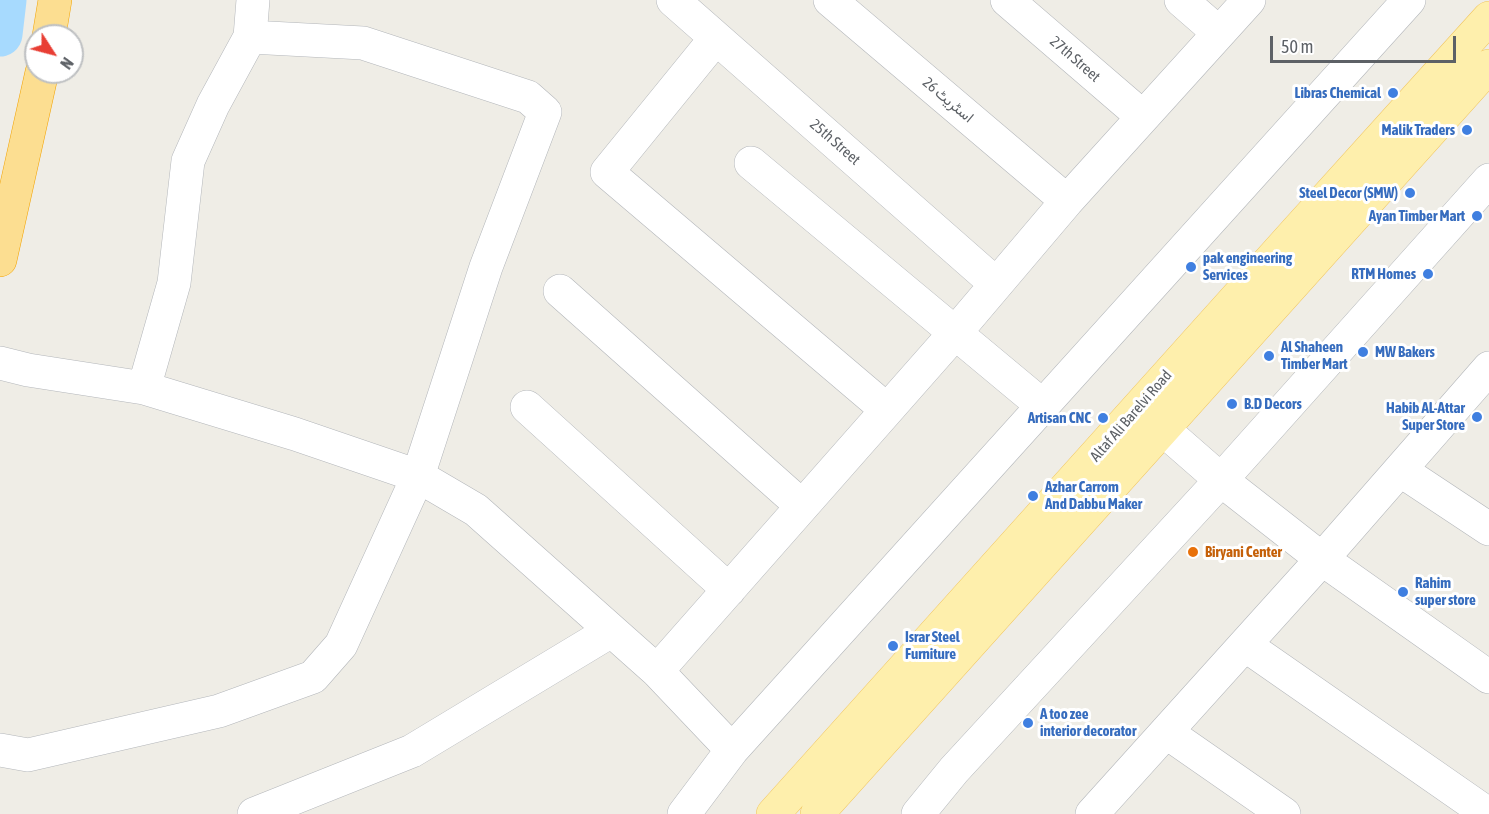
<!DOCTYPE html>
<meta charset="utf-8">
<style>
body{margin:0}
#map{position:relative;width:1489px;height:814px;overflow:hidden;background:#efede6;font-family:"Asap Condensed",sans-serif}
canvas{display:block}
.north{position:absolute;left:24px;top:24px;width:60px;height:60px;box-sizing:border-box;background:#fff;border:2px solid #bec0c2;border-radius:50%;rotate:126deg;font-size:16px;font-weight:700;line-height:24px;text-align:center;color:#5d6166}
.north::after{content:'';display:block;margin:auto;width:21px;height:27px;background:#e83e34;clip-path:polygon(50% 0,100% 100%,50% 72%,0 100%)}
.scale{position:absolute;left:1270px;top:36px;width:186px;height:27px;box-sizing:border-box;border:3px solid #5d6166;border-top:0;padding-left:8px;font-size:18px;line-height:21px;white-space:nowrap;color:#5d6166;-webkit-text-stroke:4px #fff;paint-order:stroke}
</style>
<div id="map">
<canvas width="1489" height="814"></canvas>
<div class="north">N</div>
<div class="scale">50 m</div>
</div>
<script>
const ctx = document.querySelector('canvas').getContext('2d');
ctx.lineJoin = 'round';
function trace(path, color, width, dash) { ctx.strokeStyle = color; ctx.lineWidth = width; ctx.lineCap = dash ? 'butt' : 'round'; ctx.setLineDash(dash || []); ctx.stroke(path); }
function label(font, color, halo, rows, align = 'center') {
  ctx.font = font + ' "Asap Condensed",Vazirmatn,sans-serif'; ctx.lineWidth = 6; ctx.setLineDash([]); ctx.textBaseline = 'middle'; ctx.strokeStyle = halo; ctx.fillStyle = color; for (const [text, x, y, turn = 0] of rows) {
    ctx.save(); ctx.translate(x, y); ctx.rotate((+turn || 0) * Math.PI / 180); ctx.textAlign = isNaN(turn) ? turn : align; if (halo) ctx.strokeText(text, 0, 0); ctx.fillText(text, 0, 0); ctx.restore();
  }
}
trace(new Path2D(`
 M0,34L4,0`), '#a7dafe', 45);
const minor = new Path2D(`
 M673,0L996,284
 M830,0L1067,201
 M1007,0L1143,117
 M1181,0L1219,33
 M716,38L607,172L887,410
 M751,163L1043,406
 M560,291L802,506
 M0,363L28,370L144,388L295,434L418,476L476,510L657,671L732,750
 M144,388L174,283L188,161L213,105L250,37L253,0
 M527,407L729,590
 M1142,411L1221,480L1322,559L1489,677
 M1400,470L1489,529
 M1245,645L1488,814
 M657,671L955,333L1067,201L1249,0
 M1166,732L1284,814
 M0,750L28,755L219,711L313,677L341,645L418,476L486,267L545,112L528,97L363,43L250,37
 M254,814L412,751L611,631
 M684,814L732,750L1409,0
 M918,814L954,770L1221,480L1489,180
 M1092,814L1322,559L1489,368`);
const major = new Path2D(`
 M773,814C1013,549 1249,282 1489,18
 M817,814L1489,66`);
const highway = new Path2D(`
 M49,36L55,0
 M0,260L42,72`);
trace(minor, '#b3b6ba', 34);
trace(major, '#f0c45e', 34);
trace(highway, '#f2a303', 34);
trace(minor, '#fff', 33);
trace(major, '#feefac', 33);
trace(highway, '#fcde91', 33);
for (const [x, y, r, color] of [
 [1393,93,6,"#3f7fe0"],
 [1467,130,6,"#3f7fe0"],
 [1410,193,6,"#3f7fe0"],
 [1477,216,6,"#3f7fe0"],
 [1191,267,6,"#3f7fe0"],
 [1428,274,6,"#3f7fe0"],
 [1363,352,6,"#3f7fe0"],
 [1269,356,6,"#3f7fe0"],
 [1232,404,6,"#3f7fe0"],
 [1477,417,6,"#3f7fe0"],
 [1103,418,6,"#3f7fe0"],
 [1033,496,6,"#3f7fe0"],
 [1193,552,6,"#e8710a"],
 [1403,592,6,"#3f7fe0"],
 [893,646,6,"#3f7fe0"],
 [1028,723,6,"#3f7fe0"]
]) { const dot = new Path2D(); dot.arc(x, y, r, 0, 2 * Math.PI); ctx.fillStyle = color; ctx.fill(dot); trace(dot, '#fff', 2); }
label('15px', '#5d6166', '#fff', [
 ["27th Street",1075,59,41],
 ["اسٹریٹ 26",948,100,40],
 ["25th Street",835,142,41],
 ["Altaf Ali Barelvi Road",1131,416,-49]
]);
label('bold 15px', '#366cbe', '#fff', [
 ["Libras Chemical",1381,93,"right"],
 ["Malik Traders",1455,130,"right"],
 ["Steel Decor (SMW)",1398,193,"right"],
 ["Ayan Timber Mart",1465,216,"right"],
 ["pak engineering",1203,258],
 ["Services",1203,275],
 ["RTM Homes",1416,274,"right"],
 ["Al Shaheen",1281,347],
 ["Timber Mart",1281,364],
 ["MW Bakers",1375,352],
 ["B.D Decors",1244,404],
 ["Habib AL-Attar",1465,408,"right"],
 ["Super Store",1465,425,"right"],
 ["Artisan CNC",1091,418,"right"],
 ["Azhar Carrom",1045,487],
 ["And Dabbu Maker",1045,504],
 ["Rahim",1415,583],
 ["super store",1415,600],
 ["Israr Steel",905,637],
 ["Furniture",905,654],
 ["A too zee",1040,714],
 ["interior decorator",1040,731]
], 'left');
label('bold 15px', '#c56008', '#fff', [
 ["Biryani Center",1205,552]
], 'left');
</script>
